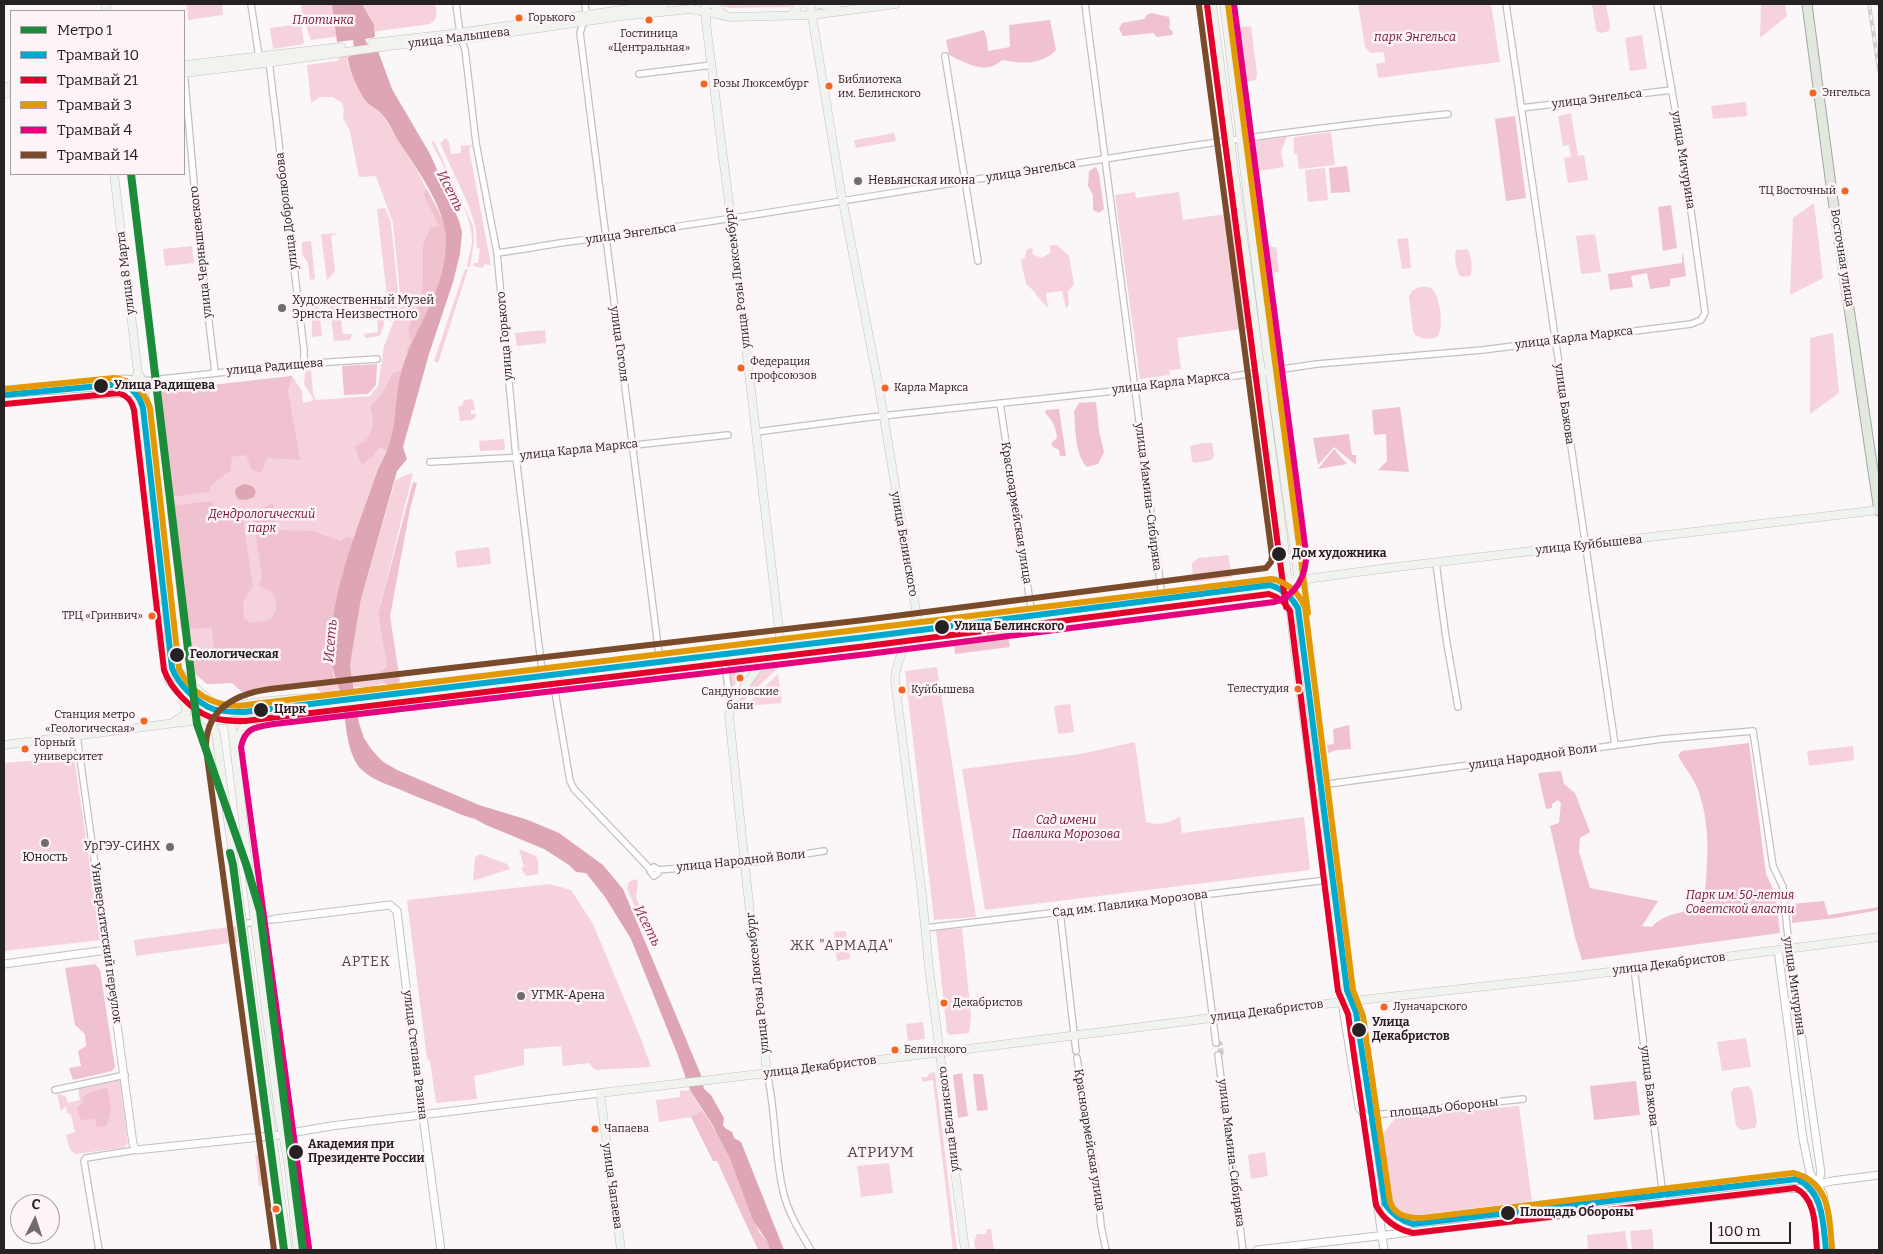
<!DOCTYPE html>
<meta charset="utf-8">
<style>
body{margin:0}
#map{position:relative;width:1883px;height:1254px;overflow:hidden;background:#fbf6f7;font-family:Bitter,serif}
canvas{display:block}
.frame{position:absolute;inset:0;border:5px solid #262223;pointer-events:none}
.legend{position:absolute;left:10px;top:10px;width:175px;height:165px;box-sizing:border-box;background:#fef3f6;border:1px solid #a89fa2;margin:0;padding:6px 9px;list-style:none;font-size:15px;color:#262223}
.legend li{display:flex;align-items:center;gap:10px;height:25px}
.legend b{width:25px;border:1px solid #a89fa2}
.north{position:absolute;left:10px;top:1194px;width:50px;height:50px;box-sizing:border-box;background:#fef3f6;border:1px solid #a89fa2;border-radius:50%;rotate:4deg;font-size:14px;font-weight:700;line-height:20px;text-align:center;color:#262223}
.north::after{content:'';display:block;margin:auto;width:18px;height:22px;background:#716c6d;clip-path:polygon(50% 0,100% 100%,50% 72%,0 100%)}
.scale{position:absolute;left:1710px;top:1222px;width:81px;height:22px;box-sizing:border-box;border:2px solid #262223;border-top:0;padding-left:6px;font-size:15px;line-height:18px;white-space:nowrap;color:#262223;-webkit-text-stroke:4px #fef3f6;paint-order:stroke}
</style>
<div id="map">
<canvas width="1883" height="1254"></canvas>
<div class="frame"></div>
<ul class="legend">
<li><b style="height:6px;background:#1c8c3a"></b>Метро 1</li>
<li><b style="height:6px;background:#00a9ce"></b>Трамвай 10</li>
<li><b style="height:6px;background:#e4002b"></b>Трамвай 21</li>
<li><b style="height:6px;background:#e29904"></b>Трамвай 3</li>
<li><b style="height:6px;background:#e5007d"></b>Трамвай 4</li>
<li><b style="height:6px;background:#7a4b2a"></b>Трамвай 14</li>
</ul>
<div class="north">С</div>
<div class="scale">100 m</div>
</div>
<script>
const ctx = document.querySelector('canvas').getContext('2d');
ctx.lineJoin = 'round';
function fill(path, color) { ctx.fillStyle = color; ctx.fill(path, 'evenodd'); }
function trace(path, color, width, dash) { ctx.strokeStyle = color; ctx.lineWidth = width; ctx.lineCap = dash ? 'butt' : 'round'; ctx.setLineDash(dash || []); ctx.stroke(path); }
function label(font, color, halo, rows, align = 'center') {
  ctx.font = font + ' Bitter,serif'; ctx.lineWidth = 5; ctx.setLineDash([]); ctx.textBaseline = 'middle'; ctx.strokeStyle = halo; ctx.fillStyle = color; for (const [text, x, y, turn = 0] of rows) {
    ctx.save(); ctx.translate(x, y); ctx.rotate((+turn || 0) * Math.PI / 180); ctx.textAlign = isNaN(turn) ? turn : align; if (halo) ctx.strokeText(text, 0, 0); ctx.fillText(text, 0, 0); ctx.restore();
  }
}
fill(new Path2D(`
 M187,4H222L223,15L188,20Z
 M301,4H435C437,13 438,19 430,24L311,40L302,15Z
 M719,4H796L789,7L731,8L724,7Z
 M1358,4H1491L1500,62L1378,78L1376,64L1385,62L1384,52L1371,53L1365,47Z
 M1592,4H1606L1610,26L1609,31L1600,33L1596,30Z
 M1761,4H1785L1787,16L1760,38Z
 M301,24L304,44L273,49L270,28Z
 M1251,26L1257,74L1256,80L1240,83L1232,28Z
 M1642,35L1647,69L1630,71L1625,38Z
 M348,55L347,62L365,100L380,111L417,170L443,223L422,325L402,371L388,451L377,474L354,539L332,662L334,680L341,689L323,694L310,684L242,692L232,683L207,684L186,666L155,400L160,391L292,376L302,391L303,403L314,400L304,384L305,372L311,370L313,393L316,400L370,396L378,386L384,346L401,303L393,223L376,176L359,177L350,131L343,118L344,110L342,103L333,97H320L311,103L307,65L337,61L341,56Z
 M1746,102L1747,116L1713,119L1711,106Z
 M1571,113L1578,156L1584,155L1588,180L1568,183L1564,158L1571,157L1569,145L1563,146L1558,116Z
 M1331,132L1335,165L1299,169L1297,154H1294V137Z
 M894,133L896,141L856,148L854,140Z
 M1287,137L1281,151L1284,167L1252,172L1250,146L1258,140Z
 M446,138L449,142L451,154L461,153V146L472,145L469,149L491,265L485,264L482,268L473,266L474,263H478L480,249L477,248L476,229L469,206L440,143Z
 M434,141L473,226L474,241L470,267H467C468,258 472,248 472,239C472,213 443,166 431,142Z
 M1325,168L1328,200L1308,202L1305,170Z
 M1135,192L1136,198L1179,192L1183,220L1233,213L1249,328L1177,338L1181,369L1169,370L1170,375L1140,379L1115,195Z
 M1814,203L1823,278L1790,295L1793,218Z
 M385,208L391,223L399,303L390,323L377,209Z
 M337,233V234L331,236L335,271L327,280L321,234Z
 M1595,234L1601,272L1581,274L1576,236Z
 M1408,238L1411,268L1402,269L1397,239Z
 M311,241L315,279L310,280L308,263L302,254V242Z
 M1057,245L1069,256L1074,284L1068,291L1069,304L1066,309L1062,291L1046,293L1048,308C1039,300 1035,291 1026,284L1021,261L1025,257L1027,249L1033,248L1032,254L1042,258L1051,252L1049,246Z
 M192,246L194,263L165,266L163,249Z
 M1276,247L1279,272L1266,273L1263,248Z
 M1467,249C1472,255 1473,269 1470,276L1461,277C1456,271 1454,257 1456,250Z
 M465,269H468L438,363L434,361Z
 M1420,287C1425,287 1429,286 1432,289C1440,295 1444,328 1438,336C1431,340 1424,339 1416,336L1413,331L1409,296L1412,291Z
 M328,294L332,298L338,300L343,334H352L350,340L334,341Z
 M373,295H381L384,325L380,336L366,338L363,334L378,332L377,318L372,319L369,303H374Z
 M318,301L322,336L312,337C311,324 314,314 312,302Z
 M545,330L546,343L517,346L515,333Z
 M1833,333L1839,393L1810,414V338Z
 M473,399L475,410H471V414H476L475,418L472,420L460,421L458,407L462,405L464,400Z
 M504,439L505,447L504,450L480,451L479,441Z
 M1203,443H1212L1214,455L1212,460L1195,463L1192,461L1190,446Z
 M413,473L378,614L387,667L380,671L383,683L370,688L354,687L350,665L361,599L395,481L405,475Z
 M489,547L491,564L457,568L455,551Z
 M1228,555L1232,577L1193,582L1192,563L1198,558Z
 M752,662L731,690L729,666Z
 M779,667L738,706L736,704L762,668Z
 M937,667L976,917L934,920L905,671Z
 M778,674L782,703L745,706Z
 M1070,704L1074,732L1058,734L1054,706Z
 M1135,742L1146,822C1157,826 1172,823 1180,816L1182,833L1304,817L1310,870L985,910L962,769L1080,754Z
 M1853,746L1854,760L1809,766L1807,751Z
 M74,757L101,940L4,951V763Z
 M519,849L536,856L538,861V874L526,876L521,868L524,867Z
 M480,854L507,864L510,869L473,881L475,857Z
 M635,879L638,881L636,897L644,916L653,952L627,888L629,882Z
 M550,884L571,890L593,924L641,1039L651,1067L595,1070L589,1063L563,1066L561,1046L524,1049V1065L474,1076L477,1099L436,1103L430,1061L427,1059L407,900Z
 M236,926L238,942L136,956L134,940Z
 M962,928L971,1016L969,1033L950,1035L947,1033L936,930Z
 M846,931L850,959L837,961L834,932Z
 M923,1022L925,1039L908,1041L906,1024Z
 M1746,1038L1751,1067L1722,1071L1717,1042Z
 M935,1072L957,1250H953L933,1080L922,1082V1077H927L930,1073Z
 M117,1079L120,1080L128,1143L123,1148L75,1154L70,1149L66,1135L75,1132L71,1115L67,1113L66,1106L61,1111L57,1093L66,1097L68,1103L80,1100L78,1088Z
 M1748,1086L1752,1090L1757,1122L1755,1128L1741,1130L1736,1126L1731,1093L1734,1088Z
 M690,1090L702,1110L691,1117L659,1122L656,1100L680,1097V1091Z
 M1519,1106L1532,1201L1402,1217L1390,1206L1382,1135L1397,1116Z
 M1265,1152L1268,1176L1251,1179L1248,1155Z
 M255,1154L266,1161L269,1185L259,1186Z
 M889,1163L893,1193L861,1197L857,1166Z
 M987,1229H991L994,1250H976L974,1242L977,1234H986Z
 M1652,1229L1654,1250H1632L1630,1231Z
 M1625,1231L1628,1250H1588L1587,1235Z`), '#f6d3dc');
fill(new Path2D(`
 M1152,13L1169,17L1170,23L1169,28L1173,32L1172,35L1157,37L1153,33L1123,36L1119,29L1122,23L1144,19L1148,14Z
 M1050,20L1056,50C1042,65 1021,64 1002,60C985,76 967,63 949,55L946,40L984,30L987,40L988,51L1010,47L1009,25Z
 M1515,116L1526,198L1506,201L1495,119Z
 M1347,166L1350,192L1331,193L1329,168Z
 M1096,167L1099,174L1104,209L1099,213L1093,210V195L1088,186L1089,171Z
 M426,188C432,199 439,210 443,222C457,265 426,316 409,354L406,353L411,341L408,329L420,303L423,283V246L430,228L439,226L424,195Z
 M1671,205L1677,248L1663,251L1658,207Z
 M1683,254L1686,276L1670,279V286L1650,289L1647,273L1631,276L1633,287L1610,290L1608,274L1682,263V255Z
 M377,364L376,385L368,394L344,395L342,366Z
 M402,371L392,436L388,451L379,447L374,455L362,465L354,446C373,441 376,424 370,407L383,392L393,373Z
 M292,376L288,391L300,460L267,458L261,472L252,470L246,455L232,457L230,471L223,476L210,487V492L169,497L165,493L155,400L160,391Z
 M1096,402L1099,431L1104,452L1098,464L1087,467C1074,453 1076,429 1074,411L1079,403Z
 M1400,407L1409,472L1378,470L1387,461L1386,434L1374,435L1372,410Z
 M1059,409L1066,456H1060L1059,450L1053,447L1051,443L1057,438C1056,428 1053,420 1045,413L1046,410Z
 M1349,434L1352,455H1356V465L1334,447L1318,465L1313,438Z
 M1334,449L1347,464L1318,469Z
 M413,482L417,483L410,509L390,616L400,681L397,684L389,685L383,683L380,671L387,667L378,614Z
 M212,501L213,505L229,514L242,513L253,586L243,601L244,618L251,623C257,622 264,622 270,619C279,613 278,597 270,591C267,589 262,587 259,586L262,575L252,511L261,510L273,502L277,530L312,531L341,541L347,537L354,539C338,583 326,632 334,680L330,684H310L242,692L232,683L207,684L186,666L185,653L214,650L212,627L181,630L167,510L169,506Z
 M1007,632L1010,647L955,654L954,640Z
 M1349,725L1351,749L1337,750L1328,753L1327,745L1334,744L1333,729Z
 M1749,743L1766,874L1775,893L1780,933L1582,960L1575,937L1550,826L1559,823L1561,803L1558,800L1552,804V808L1546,809L1538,773L1561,771L1564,784L1575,793L1590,832L1580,838L1579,852L1590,888L1658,901L1642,926L1652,927C1663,913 1687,912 1703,907C1708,868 1712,822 1696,785C1691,774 1683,766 1678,755L1682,751Z
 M1824,901L1828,915L1879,907V910L1836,918L1792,923V904Z
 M95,964L100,970L115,1067L112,1071L73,1080L69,1068L81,1066L78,1051L86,1046L85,1034L75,1025L65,968Z
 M962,1073L968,1116L958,1118L953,1075Z
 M973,1074H983L988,1110L977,1111Z
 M1636,1081L1640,1115L1594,1120L1590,1086Z
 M107,1088L111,1109L107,1125L97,1128L95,1119L81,1120L77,1108L83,1102V1097L90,1092Z
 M702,1110C728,1147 743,1190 759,1232L767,1241L770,1250H758L717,1161H713L691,1117Z`), '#f0c1ce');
fill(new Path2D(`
 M332,4H362L374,25L375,37L365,39L371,53L375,50L378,51L392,89L430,154L440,176L459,221L462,232L460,254L453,282L429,354L403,447L407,459L397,471L361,599L350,665L359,723L364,738L371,749L382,761L397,770L479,805L528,820L559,833L603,865L623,889L701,1075L704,1089L711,1095L724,1118L723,1125L725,1128L732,1132L734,1138L741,1142L784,1250H770L767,1241L753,1220L730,1159L712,1124L690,1090L677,1053L631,939L605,897L586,873L576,872L569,865L544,849L486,825L475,819L462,815C442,806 421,799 401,790C387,784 374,781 362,770C347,756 346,724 343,704C341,689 333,677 332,662C326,601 357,531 376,475C380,463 387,454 390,442C397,419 395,392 402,369C416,325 447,288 446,240C445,207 417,169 399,142C393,132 388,120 380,112C376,108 370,106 366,101C360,94 347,66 348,57L355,54L353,40L337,42Z
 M244,484L252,486L256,491L254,497L246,500L238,499L235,494L236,488Z`), '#dea5b4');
trace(new Path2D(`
 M1216,1043L1220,1044L1221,1053L1218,1055`), '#d0cccd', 5.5, [5.5, 3]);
const minor = new Path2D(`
 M251,4L259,57
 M456,4L461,40L465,49L476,143L497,253L516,457L542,671L553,680L570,781L574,789L650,869
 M585,4L586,14L580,33L660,662
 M1085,4L1163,605
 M1506,4L1615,745
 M945,56L978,261
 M269,61L304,350V360L300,364
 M184,71L199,239L215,372
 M639,74L712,65
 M1521,108L1672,90
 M497,253C521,250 545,245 568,242C862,203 1153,143 1448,114
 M143,381L300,364L377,359
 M1000,403L1033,622
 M756,432L863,418L1179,384L1317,364L1482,350L1691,324L1701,320L1705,313L1685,167L1657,4
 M430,462L523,457L728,435
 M1436,563L1446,638L1458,707
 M724,658L731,708
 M77,736L107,950
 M1313,786L1662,739L1753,731L1773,866L1783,887L1789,948
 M658,870V873L654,876L650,871L654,867L658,870L754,862L824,851
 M1197,896L1216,1043
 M1060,912L1076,1051
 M243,924L275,919
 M925,928L1336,879
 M1634,968L1664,1204
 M1218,1055L1243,1250
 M1077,1058L1096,1174L1101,1226L1106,1250
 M767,1073C776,1112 774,1152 783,1191C788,1213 800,1232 811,1250
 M55,1090L125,1075
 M1365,1116L1523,1099
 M99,1250L84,1161L86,1158L136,1150`);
const tertiary = new Path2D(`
 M4,391L125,379L143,381L141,387L136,392L4,402
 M275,919L390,905L397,911L411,1027L441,1250
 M1789,948L1821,1173L1818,1184
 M1778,950L1803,1139L1810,1173L1823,1194L1831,1250
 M4,964L107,950L133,1144L136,1150L279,1135L331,1126L600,1093
 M1342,1002L1359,1107L1365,1116L1384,1250
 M1257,1250L1783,1189L1805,1188L1832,1181L1879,1175`);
const secondary = new Path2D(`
 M106,4V11
 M706,4V23L731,219L780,638L734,701L729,715L767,1073
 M713,4L720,12L724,14
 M810,4L841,192L879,388L917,616C912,639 895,658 895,681L922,895L929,968L965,1250
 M818,4L824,5L837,4
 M1212,4L1283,537L1295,652L1342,1002
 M1224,4L1267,353L1304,618L1350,991L1348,1002
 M791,15L800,4
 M372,43L450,34L664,4
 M184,65L341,47
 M184,73L259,64L396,45L451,41L622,16L691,9L731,17L812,15L896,4
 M4,87L11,86
 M4,94L11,93
 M114,174L138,373L135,380L137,406L162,647L169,681L214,728L216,734L288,1250
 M138,373L143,381L175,658C177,663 177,669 180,673C192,689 229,711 232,728L256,932L280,1122C291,1164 292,1207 298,1250
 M175,721L186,714V706L182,700
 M186,722C227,702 282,699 327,697L775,645L1288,579L1299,580L1388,568L1879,510
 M4,745L206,719C247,725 288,715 328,707L724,658L898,640L1290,589L1299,580
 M237,746C238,734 242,727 252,721
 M621,1250L600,1093L952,1051L1298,1007L1578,976L1879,937`);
const primary = new Path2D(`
 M1807,4L1832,193L1879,511`);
trace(minor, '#c4c0c1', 8);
trace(tertiary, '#c4c0c1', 9);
trace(secondary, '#c4c0c1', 9);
trace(primary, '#a1aa9c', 11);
trace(minor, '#fefefe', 5.5);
trace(tertiary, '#fefefe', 7);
trace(secondary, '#f0f3ee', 8);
trace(primary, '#e2e8df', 9);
const rail = new Path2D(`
 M1869,4L1879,70`);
trace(rail, '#cfcdcd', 4);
trace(rail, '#fef3f6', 2, [5.5]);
trace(new Path2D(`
 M4,395L120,384C133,388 139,395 143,408L172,668C178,684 197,703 213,709C223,712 234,712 244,712L866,637L1270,585C1283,589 1291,596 1298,608L1347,990L1356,1012L1385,1204C1392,1214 1401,1221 1413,1224L1797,1179C1824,1192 1823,1223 1826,1250`), '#00a9ce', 6);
trace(new Path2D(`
 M1207,5L1286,607
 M5,404L119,393C128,396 132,401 134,410L164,670C171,689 191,710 210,717C221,721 233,721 245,721L867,646L1269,594C1279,597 1285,602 1290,611L1338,991L1348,1014L1376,1205C1383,1220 1398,1230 1413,1233L1795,1188C1817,1198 1815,1230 1817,1250`), '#e4002b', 6);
trace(new Path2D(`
 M1228,4L1308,613
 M4,389L114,378C133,380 144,390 150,408L179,669C191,693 211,705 238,706L1271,579C1286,581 1299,593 1305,607L1353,990L1363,1016L1390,1202C1395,1216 1408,1218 1422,1218L1793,1173C1831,1182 1829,1217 1832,1249`), '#e29904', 6);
trace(new Path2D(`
 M309,1248L241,747C245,727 256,727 274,724L868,654L1274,602C1296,597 1307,574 1306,553L1234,4`), '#e5007d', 6);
trace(new Path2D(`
 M274,1250L206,749C205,709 235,694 270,689L864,620L1266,568L1271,562L1272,556L1199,6`), '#7a4b2a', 6);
trace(new Path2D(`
 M131,174L197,724L246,864L260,911L303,1250
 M230,853L233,865L284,1250`), '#1c8c3a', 8);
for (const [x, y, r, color] of [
 [519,18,4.5,"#f26522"],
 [649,20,4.5,"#f26522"],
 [704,84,4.5,"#f26522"],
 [829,86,4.5,"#f26522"],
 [1813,93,4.5,"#f26522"],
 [858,181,5,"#716c6d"],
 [1845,191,4.5,"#f26522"],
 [282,308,5,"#716c6d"],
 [741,368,4.5,"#f26522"],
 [101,386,8,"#262223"],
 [885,388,4.5,"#f26522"],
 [1279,554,8,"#262223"],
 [152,616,4.5,"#f26522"],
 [942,627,8,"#262223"],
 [177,655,8,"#262223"],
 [740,678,4.5,"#f26522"],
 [1298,689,4.5,"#f26522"],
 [902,690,4.5,"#f26522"],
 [261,710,8,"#262223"],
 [144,721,4.5,"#f26522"],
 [25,749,4.5,"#f26522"],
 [45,843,5,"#716c6d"],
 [170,847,5,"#716c6d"],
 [521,996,5,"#716c6d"],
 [944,1003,4.5,"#f26522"],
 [1384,1007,4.5,"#f26522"],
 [1359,1030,8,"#262223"],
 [895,1050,4.5,"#f26522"],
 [595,1129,4.5,"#f26522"],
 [296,1152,8,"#262223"],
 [276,1209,4.5,"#f26522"],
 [1508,1213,8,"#262223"]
]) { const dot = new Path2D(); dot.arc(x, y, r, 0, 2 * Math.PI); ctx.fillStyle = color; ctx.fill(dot); trace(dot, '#fef3f6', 2); }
label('11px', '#262223', '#fef3f6', [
 ["Горького",528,18],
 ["Гостиница",649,34,"center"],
 ["«Центральная»",649,48,"center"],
 ["Библиотека",838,80],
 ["им. Белинского",838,94],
 ["Розы Люксембург",713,84],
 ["Энгельса",1822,93],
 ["ТЦ Восточный",1836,191,"right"],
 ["Федерация",750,362],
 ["профсоюзов",750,376],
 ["Карла Маркса",894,388],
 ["ТРЦ «Гринвич»",143,616,"right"],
 ["Телестудия",1289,689,"right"],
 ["Куйбышева",911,690],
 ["Сандуновские",740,692,"center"],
 ["бани",740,706,"center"],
 ["Станция метро",135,715,"right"],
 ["«Геологическая»",135,729,"right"],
 ["Горный",34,743],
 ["университет",34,757],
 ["Декабристов",953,1003],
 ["Луначарского",1393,1007],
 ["Белинского",904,1050],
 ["Чапаева",604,1129]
], 'left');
label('italic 12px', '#711139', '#fef3f6', [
 ["Плотинка",323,21],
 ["парк Энгельса",1415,38],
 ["Дендрологический",262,515],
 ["парк",262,529],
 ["Сад имени",1066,821],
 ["Павлика Морозова",1066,835],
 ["Парк им. 50-летия",1740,896],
 ["Советской власти",1740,910]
]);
label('12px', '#262223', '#fef3f6', [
 ["улица Малышева",459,38,-7],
 ["улица Энгельса",1597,99,-7],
 ["улица Мичурина",1683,160,81],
 ["улица Энгельса",1031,171,-9],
 ["улица Добролюбова",287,211,-97],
 ["улица Энгельса",631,234,-8],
 ["улица Чернышевского",201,252,-96],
 ["Восточная улица",1842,258,81],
 ["улица 8 Марта",126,273,-97],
 ["улица Розы Люксембург",738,278,-97],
 ["улица Горького",505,336,-95],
 ["улица Карла Маркса",1574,338,-7],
 ["улица Гоголя",619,344,82],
 ["улица Радищева",275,367,-5],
 ["улица Карла Маркса",1171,383,-7],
 ["улица Бажова",1564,404,82],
 ["улица Карла Маркса",579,450,-6],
 ["улица Мамина-Сибиряка",1148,497,83],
 ["Красноармейская улица",1016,513,81],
 ["улица Белинского",904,544,80],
 ["улица Куйбышева",1589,545,-6],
 ["улица Народной Воли",1533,757,-8],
 ["улица Народной Воли",741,861,-6],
 ["Сад им. Павлика Морозова",1130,904,-7],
 ["Университетский переулок",106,943,82],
 ["улица Декабристов",1669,964,-7],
 ["улица Розы Люксембург",758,983,-96],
 ["улица Мичурина",1794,986,82],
 ["улица Декабристов",1267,1011,-7],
 ["улица Степана Разина",415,1055,83],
 ["улица Декабристов",820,1067,-7],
 ["улица Бажова",1649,1086,83],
 ["площадь Обороны",1444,1108,-6],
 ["улица Белинского",949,1119,-97],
 ["Красноармейская улица",1089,1140,81],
 ["улица Мамина-Сибиряка",1231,1153,83],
 ["улица Чапаева",612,1186,82]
]);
label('12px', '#262223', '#fef3f6', [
 ["Невьянская икона",868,181],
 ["Художественный Музей",292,301],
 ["Эрнста Неизвестного",292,315],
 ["УрГЭУ-СИНХ",160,847,"right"],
 ["Юность",45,858,"center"],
 ["УГМК-Арена",531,996]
], 'left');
label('bold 12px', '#262223', '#fef3f6', [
 ["Улица Радищева",114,386],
 ["Дом художника",1292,554],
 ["Улица Белинского",954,627],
 ["Геологическая",190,655],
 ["Цирк",274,710],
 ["Улица",1372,1023],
 ["Декабристов",1372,1037],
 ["Академия при",308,1145],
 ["Президенте России",308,1159],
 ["Площадь Обороны",1520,1213]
], 'left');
label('italic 14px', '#8b2c4e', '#fef3f6', [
 ["Исеть",450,191,63],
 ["Исеть",331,641,-85],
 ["Исеть",647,926,63]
]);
ctx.letterSpacing = '1px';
label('14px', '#504749', '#fef3f6', [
 ["ЖК \"АРМАДА\"",842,946],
 ["АРТЕК",366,962]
]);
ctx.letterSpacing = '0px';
ctx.letterSpacing = '1px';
label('15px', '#504749', '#fef3f6', [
 ["АТРИУМ",881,1153]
]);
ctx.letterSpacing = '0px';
</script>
